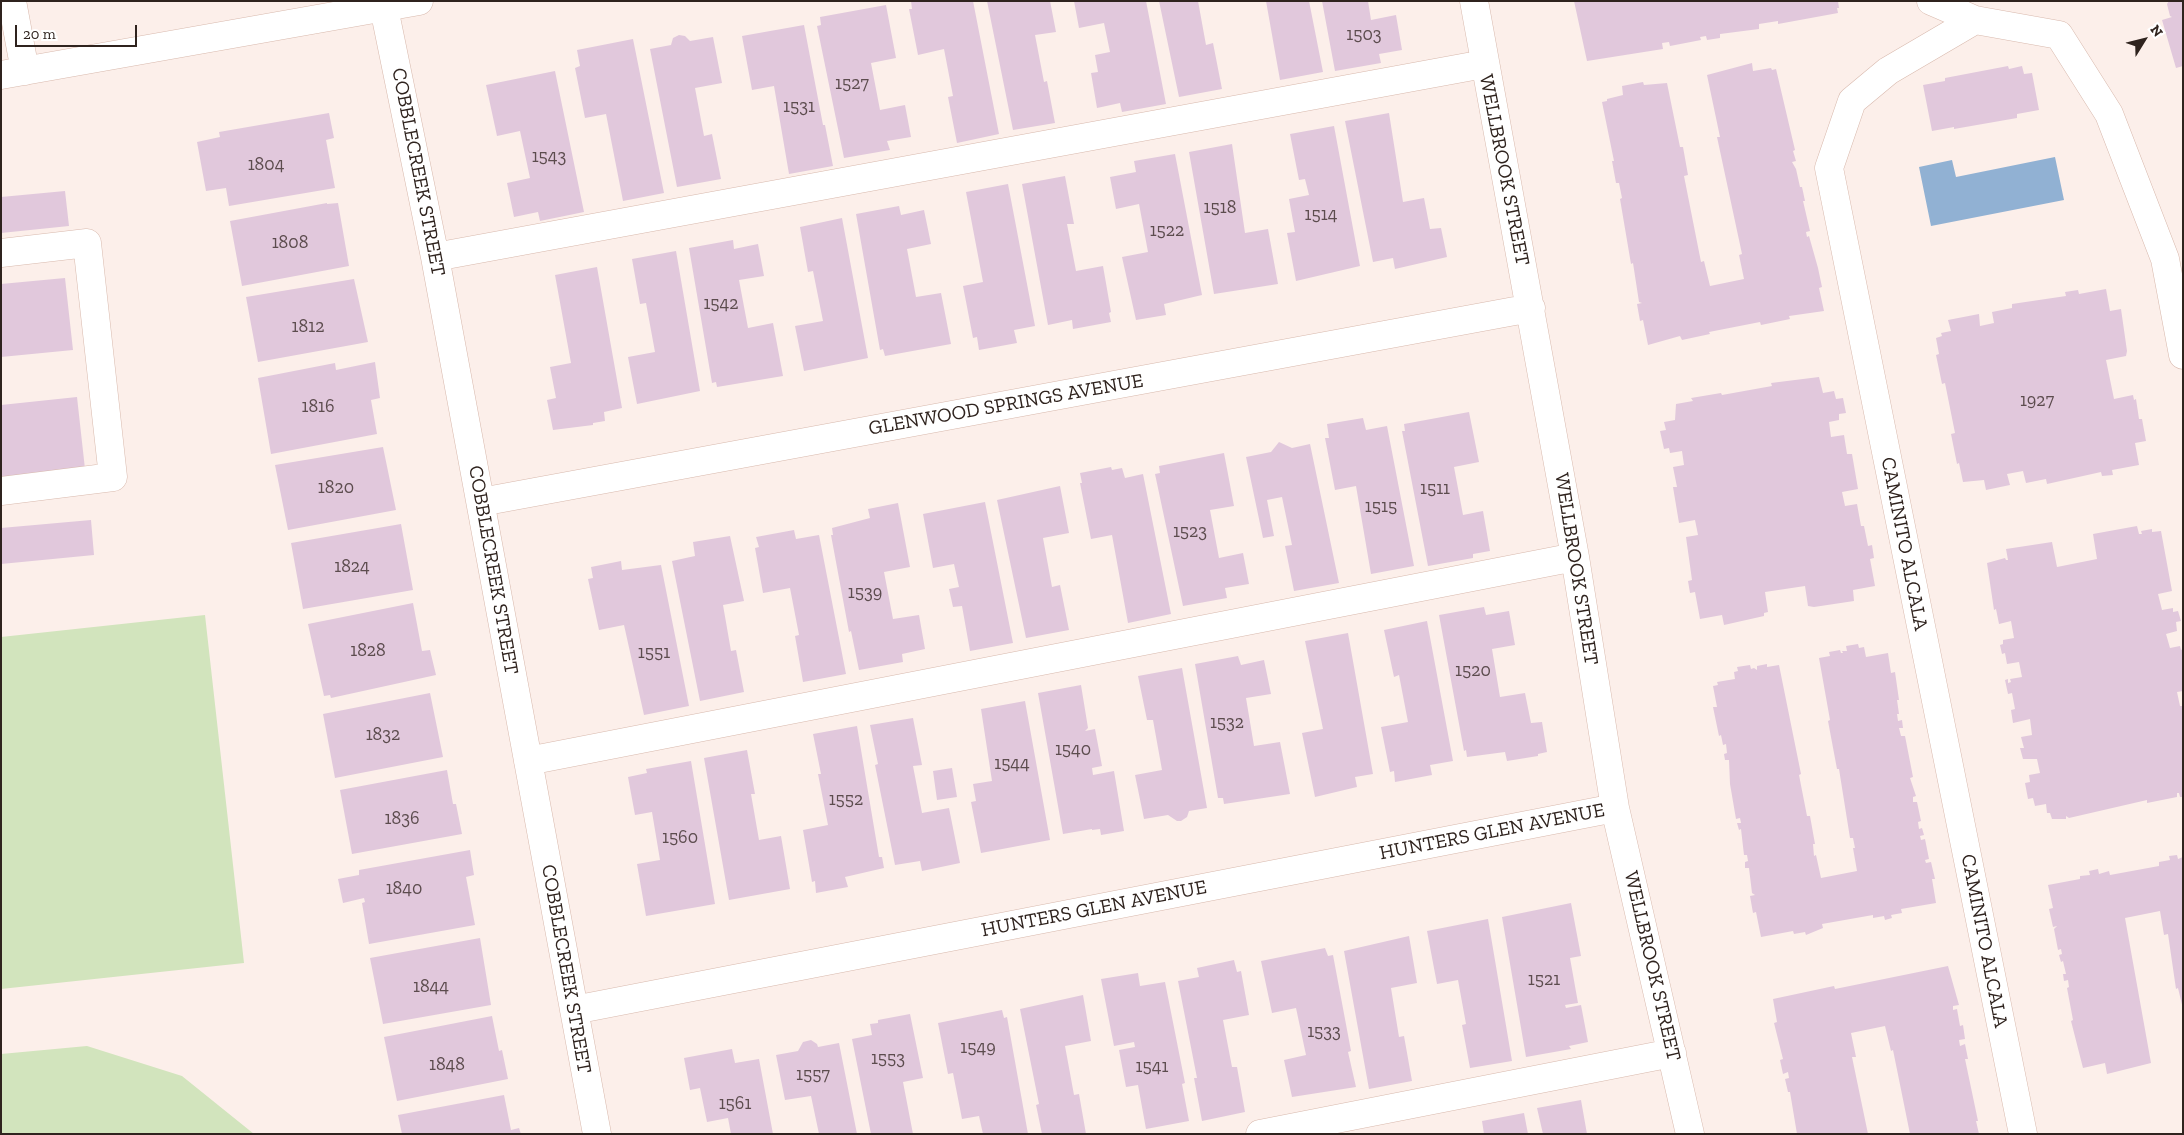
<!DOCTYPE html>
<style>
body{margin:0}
#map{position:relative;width:2184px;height:1135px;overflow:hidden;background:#fcefea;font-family:"Zilla Slab",serif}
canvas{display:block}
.frame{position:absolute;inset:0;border:2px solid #2f231e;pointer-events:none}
.north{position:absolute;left:2119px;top:15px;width:50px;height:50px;-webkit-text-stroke:4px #fff;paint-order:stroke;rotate:54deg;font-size:14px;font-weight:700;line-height:20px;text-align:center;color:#2f231e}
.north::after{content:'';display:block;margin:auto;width:18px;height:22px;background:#2f231e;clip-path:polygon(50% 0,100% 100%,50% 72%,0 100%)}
.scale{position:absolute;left:15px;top:25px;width:122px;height:22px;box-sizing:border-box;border:2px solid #2f231e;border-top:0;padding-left:6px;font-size:15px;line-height:18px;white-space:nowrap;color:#2f231e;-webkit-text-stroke:4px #fff;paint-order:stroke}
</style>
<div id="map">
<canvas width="2184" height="1135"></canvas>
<div class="frame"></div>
<div class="north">N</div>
<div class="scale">20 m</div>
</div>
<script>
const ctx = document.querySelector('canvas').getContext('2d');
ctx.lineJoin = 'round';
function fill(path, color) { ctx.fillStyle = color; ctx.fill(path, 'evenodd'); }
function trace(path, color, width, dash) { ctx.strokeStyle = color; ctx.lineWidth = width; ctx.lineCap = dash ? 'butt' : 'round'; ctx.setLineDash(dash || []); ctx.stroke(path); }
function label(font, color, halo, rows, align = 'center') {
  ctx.font = font + ' "Zilla Slab",serif'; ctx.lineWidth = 4.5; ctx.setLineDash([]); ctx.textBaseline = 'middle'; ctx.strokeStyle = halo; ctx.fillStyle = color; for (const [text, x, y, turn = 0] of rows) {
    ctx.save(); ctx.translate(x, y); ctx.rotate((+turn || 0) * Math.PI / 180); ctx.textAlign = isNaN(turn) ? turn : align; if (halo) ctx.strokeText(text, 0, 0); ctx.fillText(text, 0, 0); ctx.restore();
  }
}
fill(new Path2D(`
 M205,615L244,963L1,989V637Z
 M87,1046L182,1076L254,1134H1V1054Z`), '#d2e4bd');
fill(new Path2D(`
 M2055,157L2064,200L1931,226L1919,167L1952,160L1956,177Z`), '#91b1d3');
fill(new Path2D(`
 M911,1H973L999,134L957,143L948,97L953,96L944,49L918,55L909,9H912Z
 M987,1H1050L1056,32L1035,35L1044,82L1047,81L1055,123L1013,130Z
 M1074,1H1146L1166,104L1122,112L1120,103L1097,108L1091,73L1098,72L1095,55L1110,52L1104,23L1079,28Z
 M1159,1H1198L1206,45L1213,43L1222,89L1179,97Z
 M1266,1H1309L1323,72L1280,80Z
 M1322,1H1368L1371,20L1396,15L1402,50L1379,54L1381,63L1335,71Z
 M1574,1H1838L1839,8H1837L1838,13L1778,24V21L1759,24V29L1720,34V38L1707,40L1706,36L1700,37L1701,40L1670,46L1669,42L1662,43L1663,49L1587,61Z
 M2169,1H2183V66L2176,68L2162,20L2172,17L2170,16L2167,4Z
 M886,5L896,58L871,63L880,110L905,105L911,137L887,141L890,150L844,158L817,26L821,25L820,17Z
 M804,25L823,125H825L833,166L789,174L774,86L752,90L742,36Z
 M679,35L685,36L690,41L713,37L722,83L695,88L704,136L712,134L721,179L677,187L650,49L671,45L673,38Z
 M633,39L664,193L623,201L606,114L585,118L575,68L580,66L577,50Z
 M1752,63L1753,71L1771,68L1772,70L1776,69L1795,150L1793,151L1796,161L1792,162L1796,169L1800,187H1802L1805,201H1803L1810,231L1806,232L1807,237L1809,236L1818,268L1822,287L1819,288L1824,311L1789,316L1790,319L1761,325L1760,322L1709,332L1710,334L1682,340L1680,336L1648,345L1643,320L1640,321L1637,304L1642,303L1639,302L1633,263L1631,264L1620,199L1622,198L1619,183H1616L1612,161H1614L1602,102L1607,101V99L1623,95L1622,86L1643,82L1644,85L1667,83L1680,147H1683L1688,175L1684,176L1701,262L1704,261L1710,286L1744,279L1739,255L1742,254L1717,137H1720L1707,75Z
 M2008,66L2009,69L2022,66L2024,74L2032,73L2039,110L2017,114V118L1954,129V127L1932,131L1923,85L1945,81V78Z
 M555,71L584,212L540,221L538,212L514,217L507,183L530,178L520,131L497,136L486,85Z
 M329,113L334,138L326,140L335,188L229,206L226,188L206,191L197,142L220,137L219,132Z
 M1389,113L1403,202L1424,198L1430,229L1441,228L1447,257L1395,269L1393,258L1373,262L1345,121Z
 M1334,126L1360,266L1296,281L1287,233L1295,232L1289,199L1309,195L1305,179L1299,180L1290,134Z
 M1232,144L1245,233L1268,229L1278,284L1214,294L1189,152Z
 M1175,154L1202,295L1164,304L1166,315L1136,320L1122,257L1148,252L1139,204L1116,209L1110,177L1136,172L1134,161Z
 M1065,176L1074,224H1067L1076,271L1103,266L1111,312L1109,313L1111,322L1073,329L1072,320L1048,325L1022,184Z
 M1008,184L1035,326L1014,330L1017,343L979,350L977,337L973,338L963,286L983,282L966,192Z
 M65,191L69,226L1,233V197Z
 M327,203V204L338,203L349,266L242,286L230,221Z
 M899,206L901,215L924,210L931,244L907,249L916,297L941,293L951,344L885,356L883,349L880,350L856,214Z
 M842,218L868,358L804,371L795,326L823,321L813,271L808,272L800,227Z
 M733,240L734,249L758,244L764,276L739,280L748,328L773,323L783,376L717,387L716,382L712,383L689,248Z
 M676,251L700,391L637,404L628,357L655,352L646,303L640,304L632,259Z
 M597,267L622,408L604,412L605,421L593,423V425L553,430L547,400L556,398L550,367L571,363L555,275Z
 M65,278L73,350L1,357V284Z
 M354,279L368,342L258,362L246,297Z
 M2106,289L2110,311L2121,309L2127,351L2126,356L2106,360L2114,399L2133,395L2134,400L2136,399L2139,419H2142L2146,441L2135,443L2139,465L2112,470L2113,475L2102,476L2101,472L2047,484L2046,479L2026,483L2023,471L2007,474L2010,485L1986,490L1984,480L1963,482L1959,463L1957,464L1951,434L1955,433L1945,383L1942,384L1936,355L1939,354L1936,338L1942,336L1941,333L1951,331L1948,320L1979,314L1980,326L1994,323L1992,312L2012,308V304L2066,296L2065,292L2078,290L2079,294Z
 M375,362L380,398L371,400L377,434L271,454L258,378L335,363L336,370Z
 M1819,377L1823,393L1834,391L1836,399L1843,398L1846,413L1839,414V420L1829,422L1831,437L1844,435L1847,454H1852L1858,489L1842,492L1845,506L1857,504L1861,526H1864L1868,546L1872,545L1874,558L1870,559L1875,586L1853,590L1854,601L1814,607L1808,606L1805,586L1765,592L1768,612L1764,613V616L1724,625L1722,615L1700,619L1695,592L1690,593L1688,581L1692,580L1686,537L1698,535L1695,520L1679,523L1673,487H1677L1673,467L1684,465L1682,451L1670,453L1669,448L1664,449L1660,431L1666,430L1664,422L1675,420L1676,404L1693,401L1691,398L1721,393L1722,395L1772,386L1771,383Z
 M77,397L85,469L1,477V405Z
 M1469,412L1479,462L1454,467L1463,515L1483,511L1490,551L1473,554V558L1428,566L1402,431H1405L1404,424Z
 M1363,418L1366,430L1387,426L1414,566L1371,574L1356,486L1335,490L1325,438H1329L1327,424Z
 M1279,442L1292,448L1310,444L1339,583L1294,591L1285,546L1292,545L1282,497L1267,500L1274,536L1263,538L1246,457L1271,452Z
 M383,447L396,510L288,530L275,465Z
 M1224,453L1234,506L1210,510L1219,558L1243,553L1249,584L1225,588L1227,598L1183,606L1155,474L1160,473L1159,466Z
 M1111,467L1112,470L1122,468L1125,478L1143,474L1171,614L1128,623L1112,535L1091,539L1080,483H1082L1080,473Z
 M1060,486L1069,533L1043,538L1052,587L1060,585L1069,630L1026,638L997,500Z
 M985,502L1013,643L970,651L962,606L953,607L949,589L959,587L954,564L933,568L923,514Z
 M898,503L910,567L884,572L893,619L919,615L925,649L902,654L903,662L859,670L851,631L849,632L831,535H833L832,528L870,518L868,509Z
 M91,520L94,555L1,564V528Z
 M401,524L413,590L303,609L291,543Z
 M2137,526L2139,534H2142L2141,531L2152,529V532L2161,531L2172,591L2158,594L2162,610L2173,608V612L2178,611L2181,621L2176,622L2177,631L2166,634L2170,648L2180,646L2181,650L2183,649V691L2177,692L2180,706H2183V797H2180L2179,793H2177V797L2147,803V800L2069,818L2066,816V819H2052L2050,813H2047L2046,804L2035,806L2033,798L2028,799L2025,783L2030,782L2029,775L2040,773L2037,759H2023L2020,748H2024L2021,737L2032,735L2030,719L2013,723L2011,710L2015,709L2012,693L2008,694L2005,680L2008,679V683L2011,682L2010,679L2022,677L2019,662L2007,664L2005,653L2002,654L2000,645L2003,644V640L2014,638L2011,621L1999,624L1996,609L1994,610L1987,563L2005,558L2006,560H2008L2006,549L2052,542L2057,567L2097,559L2093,534Z
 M794,530L796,539L819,535L846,674L803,682L795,636L799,635L790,588L763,593L755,548L759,547L756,537Z
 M730,536L744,601L723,605L731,651L736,650L744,692L700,701L672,561L695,556L693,542Z
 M621,561L622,570L661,565L689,706L644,715L624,625L599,630L588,579L593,578L591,567Z
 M413,603L422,651L430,650L436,675L331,698L330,695L324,696L308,624Z
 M1484,607L1486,615L1509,611L1515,645L1492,649L1500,697L1525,693L1531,723L1542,722L1547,752L1538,754V756L1507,761L1505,752L1467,757L1466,750L1464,751L1439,615Z
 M1427,621L1453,761L1430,765L1432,775L1395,782L1394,771L1390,772L1381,727L1408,722L1399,675L1394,677L1384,630Z
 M1348,633L1373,774L1355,777L1357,787L1315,797L1302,733L1323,729L1305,641Z
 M1858,644L1859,648L1864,647L1866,657L1888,653L1891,673L1895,672L1899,700H1897L1899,714H1897L1898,721L1902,720L1903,728H1899L1901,736H1905L1913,777L1910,778L1916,796L1913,797V802H1917L1921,821L1918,822L1919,829L1922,828L1924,835L1920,836L1921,840L1925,839L1929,859L1925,860L1926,863L1931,862L1935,879H1932L1936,903L1901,909L1902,913L1891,915L1892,918L1885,920L1884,916L1873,918V915L1822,924L1823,928L1806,935L1805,932L1794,934L1793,931L1761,937L1756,912L1753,913L1750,896L1755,895L1752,893L1749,868H1745V862L1748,861L1747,855H1744L1741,829L1739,830L1737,823H1741L1740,818L1736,819L1730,784L1729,760H1725L1724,754L1727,753L1726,744L1723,745L1721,735L1719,736L1713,707H1717L1713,686L1718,685L1717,682L1735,679L1734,672L1738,671L1737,667L1750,665L1751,669L1754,668L1757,670V666L1767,664V667L1779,665L1801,774L1799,775L1807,816H1810L1815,844H1813L1814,856L1816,855L1821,878L1857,871L1853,848H1855L1853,838H1850L1839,769H1837L1828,721L1830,720L1819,658L1830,656L1829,652L1840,650L1841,653H1843L1842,651H1847L1846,646Z
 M1238,656L1241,665L1264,660L1271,694L1246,698L1254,746L1280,742L1290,794L1224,804L1223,798H1218L1195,664Z
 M1182,668L1207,808L1189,811L1187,817L1181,821H1177L1168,815L1144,819L1135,775L1162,770L1153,720H1147L1138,676Z
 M1081,685L1088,728L1085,731L1095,729L1102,766L1092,768L1093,775L1114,771L1124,831L1101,835L1100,829L1092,830V829L1063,834L1038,693Z
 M430,693L443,757L335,778L323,714Z
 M1025,701L1050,840L981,853L971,802L976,801L973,784L992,781L981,709Z
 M913,718L922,765L913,766L922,813L949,808L960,863L922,871L920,861L895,865L875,765L878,764L870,725Z
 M857,726L879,857H882L884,868L845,877L848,887L816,893L815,881L812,882L803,830L828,825L818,774H821L813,734Z
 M747,750L755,794H751L759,840L781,836L790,889L729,900L704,758Z
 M691,761L715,904L646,916L637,864L660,860L652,812L635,815L628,777L647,773L646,769Z
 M952,768L957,797L937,800L933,771Z
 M447,770L453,804H456L462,834L352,854L340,790Z
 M470,850L474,875L466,877L475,925L369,944L362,903L365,902L364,898L343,903L338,879L359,875V870Z
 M2177,855L2178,859L2183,857V1009L2178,988L2176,989L2168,934L2164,935L2160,911L2125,918L2151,1063L2107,1074L2105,1063L2083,1068L2071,1021L2073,1020L2067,988L2069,987L2068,980L2064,981L2063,974H2066L2063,961L2061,962L2059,955L2062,954L2061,949L2058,950L2054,929L2057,926L2053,927L2049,909L2053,908L2048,885L2080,879V876L2090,875L2089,871L2098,869L2099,874L2109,871L2110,875L2159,866V862L2170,860L2169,856Z
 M1571,903L1581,956L1570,958L1578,1003L1565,1005L1566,1008L1581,1005L1588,1042L1569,1046L1571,1049L1526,1057L1502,917Z
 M1488,919L1512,1061L1470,1068L1462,1025L1466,1024L1458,980L1437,984L1427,931Z
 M1409,936L1417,983L1391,988L1399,1037L1404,1036L1412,1081L1369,1089L1344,951Z
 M480,938L491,1005L383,1024L370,958Z
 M1325,948L1328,956L1333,955L1351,1051L1348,1052L1356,1087L1292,1097L1284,1060L1306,1055L1296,1008L1272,1013L1261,961Z
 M1234,960L1237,972L1241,971L1249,1015L1223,1020L1232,1067H1237L1245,1112L1202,1121L1194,1078H1197L1178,981L1199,977L1197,968Z
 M1948,966L1959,1005L1953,1006V1010L1957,1009L1960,1026L1963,1025L1965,1039L1959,1040L1960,1046L1965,1044L1968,1059H1965L1978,1121H1976L1979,1134H1910L1893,1050L1891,1051L1885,1026L1851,1033L1856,1057H1852L1868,1134H1797L1790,1092H1788L1785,1079L1789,1078L1788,1072L1783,1074L1780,1060L1783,1059L1774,1023L1777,1022L1773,999L1834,986L1835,989Z
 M1138,973L1140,986L1165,982L1185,1083L1182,1084L1189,1121L1146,1129L1138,1085L1126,1087L1119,1050L1135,1047L1134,1042L1114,1046L1101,979Z
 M1083,995L1091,1041L1065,1046L1074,1095L1079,1094L1086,1134H1042L1036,1105L1039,1104L1020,1009Z
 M1002,1010L1004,1018L1007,1017L1028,1134H983L979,1116L962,1119L953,1073L948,1074L938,1023Z
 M910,1014L923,1078L903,1082L913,1134H871L852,1039L872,1035L870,1024L878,1023V1020Z
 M492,1016L499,1051L502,1050L508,1079L397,1101L384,1037Z
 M811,1040L817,1044L818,1047L839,1043L857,1134H819L811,1096L785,1100L776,1055L798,1051L803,1042Z
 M732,1049L735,1063L759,1059L773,1134H731L728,1118L707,1122L700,1088L690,1090L684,1058Z
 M504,1095L511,1130L519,1128L521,1134H402L398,1115Z
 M1581,1100L1587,1134H1543L1537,1108Z
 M1524,1113L1528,1134H1484L1482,1121Z`), '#e1c8dc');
const minor = new Path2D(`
 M12,1L25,71
 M1474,1L1575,557L1615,808L1690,1134
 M1931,1L1975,20L2059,35L2109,114L2165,259L2183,355
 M384,8L435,257L597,1134
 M1975,20L1888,71L1852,101L1829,168L2023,1134
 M1,75L419,1
 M1,253L87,243L113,477L1,491
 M435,257L1484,64
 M481,502L1531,308
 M528,761L1575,557
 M574,1010L1615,808
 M1260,1134L1672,1053`);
trace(minor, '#d8b9ad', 29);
trace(minor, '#fff', 28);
label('18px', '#5c4c4e', null, [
 ["1503",1364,35],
 ["1527",852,84],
 ["1531",799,107],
 ["1543",549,157],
 ["1804",266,165],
 ["1518",1220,208],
 ["1514",1321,215],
 ["1522",1167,231],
 ["1808",290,243],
 ["1542",721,304],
 ["1812",308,327],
 ["1927",2037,401],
 ["1816",318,407],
 ["1820",336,488],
 ["1511",1435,489],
 ["1515",1381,507],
 ["1523",1190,532],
 ["1824",352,567],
 ["1539",865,593],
 ["1828",368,651],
 ["1551",654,653],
 ["1520",1473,671],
 ["1532",1227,723],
 ["1832",383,735],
 ["1540",1073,750],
 ["1544",1012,764],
 ["1552",846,800],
 ["1836",402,819],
 ["1560",680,838],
 ["1840",404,889],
 ["1521",1544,980],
 ["1844",431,987],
 ["1533",1324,1032],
 ["1549",978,1048],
 ["1553",888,1059],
 ["1848",447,1065],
 ["1541",1152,1067],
 ["1557",813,1075],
 ["1561",735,1104]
]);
label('20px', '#2f231e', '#fff', [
 ["WELLBROOK STREET",1504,170,79],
 ["COBBLECREEK STREET",418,172,79],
 ["GLENWOOD SPRINGS AVENUE",1006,405,-10],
 ["CAMINITO ALCALA",1904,544,79],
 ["WELLBROOK STREET",1576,569,81],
 ["COBBLECREEK STREET",493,570,80],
 ["HUNTERS GLEN AVENUE",1492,832,-11],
 ["HUNTERS GLEN AVENUE",1094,909,-11],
 ["CAMINITO ALCALA",1984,941,79],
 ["WELLBROOK STREET",1652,966,77],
 ["COBBLECREEK STREET",566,969,80]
]);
</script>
